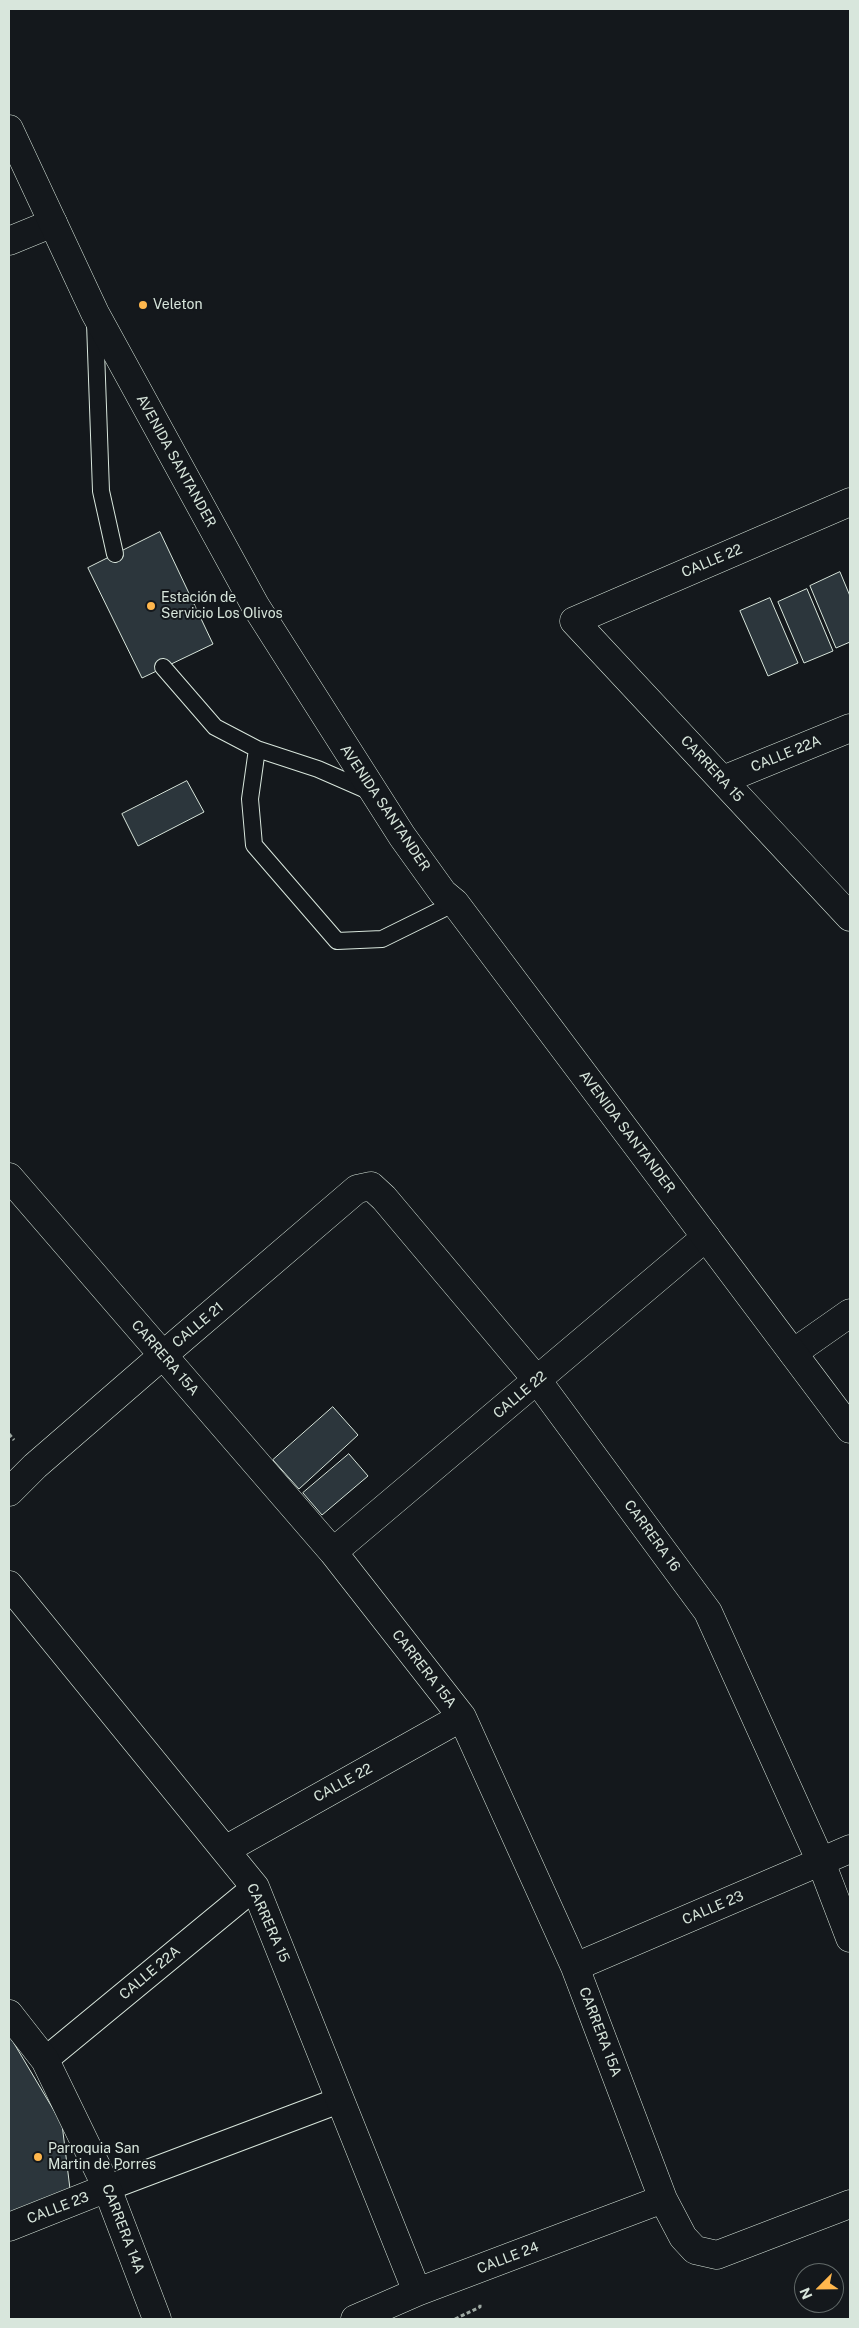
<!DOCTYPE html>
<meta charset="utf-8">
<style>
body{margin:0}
#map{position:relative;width:859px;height:2328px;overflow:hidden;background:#14181c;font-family:"Public Sans",sans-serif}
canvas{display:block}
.frame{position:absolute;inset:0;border:10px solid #d8e6dc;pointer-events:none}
.north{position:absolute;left:794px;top:2263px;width:50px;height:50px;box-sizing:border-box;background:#14181c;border:1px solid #626a69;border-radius:50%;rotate:247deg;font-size:14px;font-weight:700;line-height:20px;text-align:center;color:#d8e6dc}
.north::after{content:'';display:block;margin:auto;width:18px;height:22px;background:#ffb74d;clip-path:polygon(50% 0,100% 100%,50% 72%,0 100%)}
</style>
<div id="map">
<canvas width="859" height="2328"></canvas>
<div class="frame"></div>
<div class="north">N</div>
</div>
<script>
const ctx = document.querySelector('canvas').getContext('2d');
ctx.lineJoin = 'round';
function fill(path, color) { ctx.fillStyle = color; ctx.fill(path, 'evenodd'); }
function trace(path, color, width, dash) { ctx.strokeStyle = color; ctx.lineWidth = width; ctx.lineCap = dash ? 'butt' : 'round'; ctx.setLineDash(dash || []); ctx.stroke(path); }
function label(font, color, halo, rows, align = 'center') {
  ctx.font = font + ' "Public Sans",sans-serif'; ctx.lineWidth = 4; ctx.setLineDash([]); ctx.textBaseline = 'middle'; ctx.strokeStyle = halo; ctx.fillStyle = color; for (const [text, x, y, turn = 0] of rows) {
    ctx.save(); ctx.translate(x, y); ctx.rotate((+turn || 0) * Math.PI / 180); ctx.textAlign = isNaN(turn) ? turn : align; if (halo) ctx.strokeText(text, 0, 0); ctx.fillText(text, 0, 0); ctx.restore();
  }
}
const building = new Path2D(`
 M160,532L213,644L142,678L88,568Z
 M840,572L850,596V642L836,648L810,586Z
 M807,589L833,651L804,663L778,602Z
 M770,598L798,663L768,676L740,611Z
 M187,781L204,812L138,846L122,814Z
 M333,1407L358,1435L299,1489L273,1460Z
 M349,1454L368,1476L322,1515L303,1493Z
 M9,2035L62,2124L70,2189L9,2215Z`);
fill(building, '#2c363c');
trace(building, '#d8e6dc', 1);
const service = new Path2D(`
 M95,323L101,491L115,554
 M163,667L215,727L257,749L318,769L373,793
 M257,749L250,799L254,845L337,941L382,939L455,903`);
const pedestrian = new Path2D(`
 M45,2060L255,1887
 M107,2188L340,2100`);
const minor = new Path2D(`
 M9,241L53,223
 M850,502L574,621L850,917
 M723,780L850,728
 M9,1177L333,1552L462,1717L575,1967L663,2199L683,2237L695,2250L717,2255L850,2204
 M793,1353L850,1313
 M9,1492L35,1466L162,1356L357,1189L371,1186L384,1198L537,1380L708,1612L821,1862L850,1938
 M333,1552L706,1237
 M9,1585L255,1887L417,2292
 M225,1850L462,1717
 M575,1967L850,1849
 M9,2014L45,2060L107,2188L157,2319
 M9,2227L107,2188
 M355,2319L417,2292L663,2199`);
const trunk = new Path2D(`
 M9,129L95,313L255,605L402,836L443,893L455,903L850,1429`);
trace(service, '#d8e6dc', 18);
trace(pedestrian, '#d8e6dc', 27);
trace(minor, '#d8e6dc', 29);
trace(trunk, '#d8e6dc', 29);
trace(new Path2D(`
 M9,1434L14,1440
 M455,2319L480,2307V2303`), '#9da8a2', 3, [4, 2.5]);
trace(service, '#14181c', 16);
trace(pedestrian, '#14181c', 25);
trace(minor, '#14181c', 28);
trace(trunk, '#14181c', 28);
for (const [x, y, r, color] of [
 [143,305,5,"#ffb74d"],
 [151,606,5,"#ffb74d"],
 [38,2157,5,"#ffb74d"]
]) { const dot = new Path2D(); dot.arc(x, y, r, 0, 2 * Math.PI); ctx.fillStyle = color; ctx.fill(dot); trace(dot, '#14181c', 2); }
label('14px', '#d8e6dc', '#14181c', [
 ["Veleton",153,305],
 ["Estación de",161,598],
 ["Servicio Los Olivos",161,614],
 ["Parroquia San",48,2149],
 ["Martin de Porres",48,2165]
], 'left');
label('14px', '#d8e6dc', '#14181c', [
 ["AVENIDA SANTANDER",176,461,61],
 ["CALLE 22",712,561,-23],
 ["CALLE 22A",786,754,-22],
 ["CARRERA 15",712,769,47],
 ["AVENIDA SANTANDER",385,808,56],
 ["AVENIDA SANTANDER",627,1132,53],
 ["CALLE 21",198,1325,-40],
 ["CARRERA 15A",165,1358,49],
 ["CALLE 22",520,1395,-40],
 ["CARRERA 16",652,1536,54],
 ["CARRERA 15A",424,1669,52],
 ["CALLE 22",343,1783,-29],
 ["CALLE 23",713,1908,-23],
 ["CARRERA 15",268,1923,66],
 ["CALLE 22A",150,1973,-40],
 ["CARRERA 15A",600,2032,69],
 ["CALLE 23",58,2208,-21],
 ["CARRERA 14A",123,2229,69],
 ["CALLE 24",508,2258,-21]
]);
</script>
